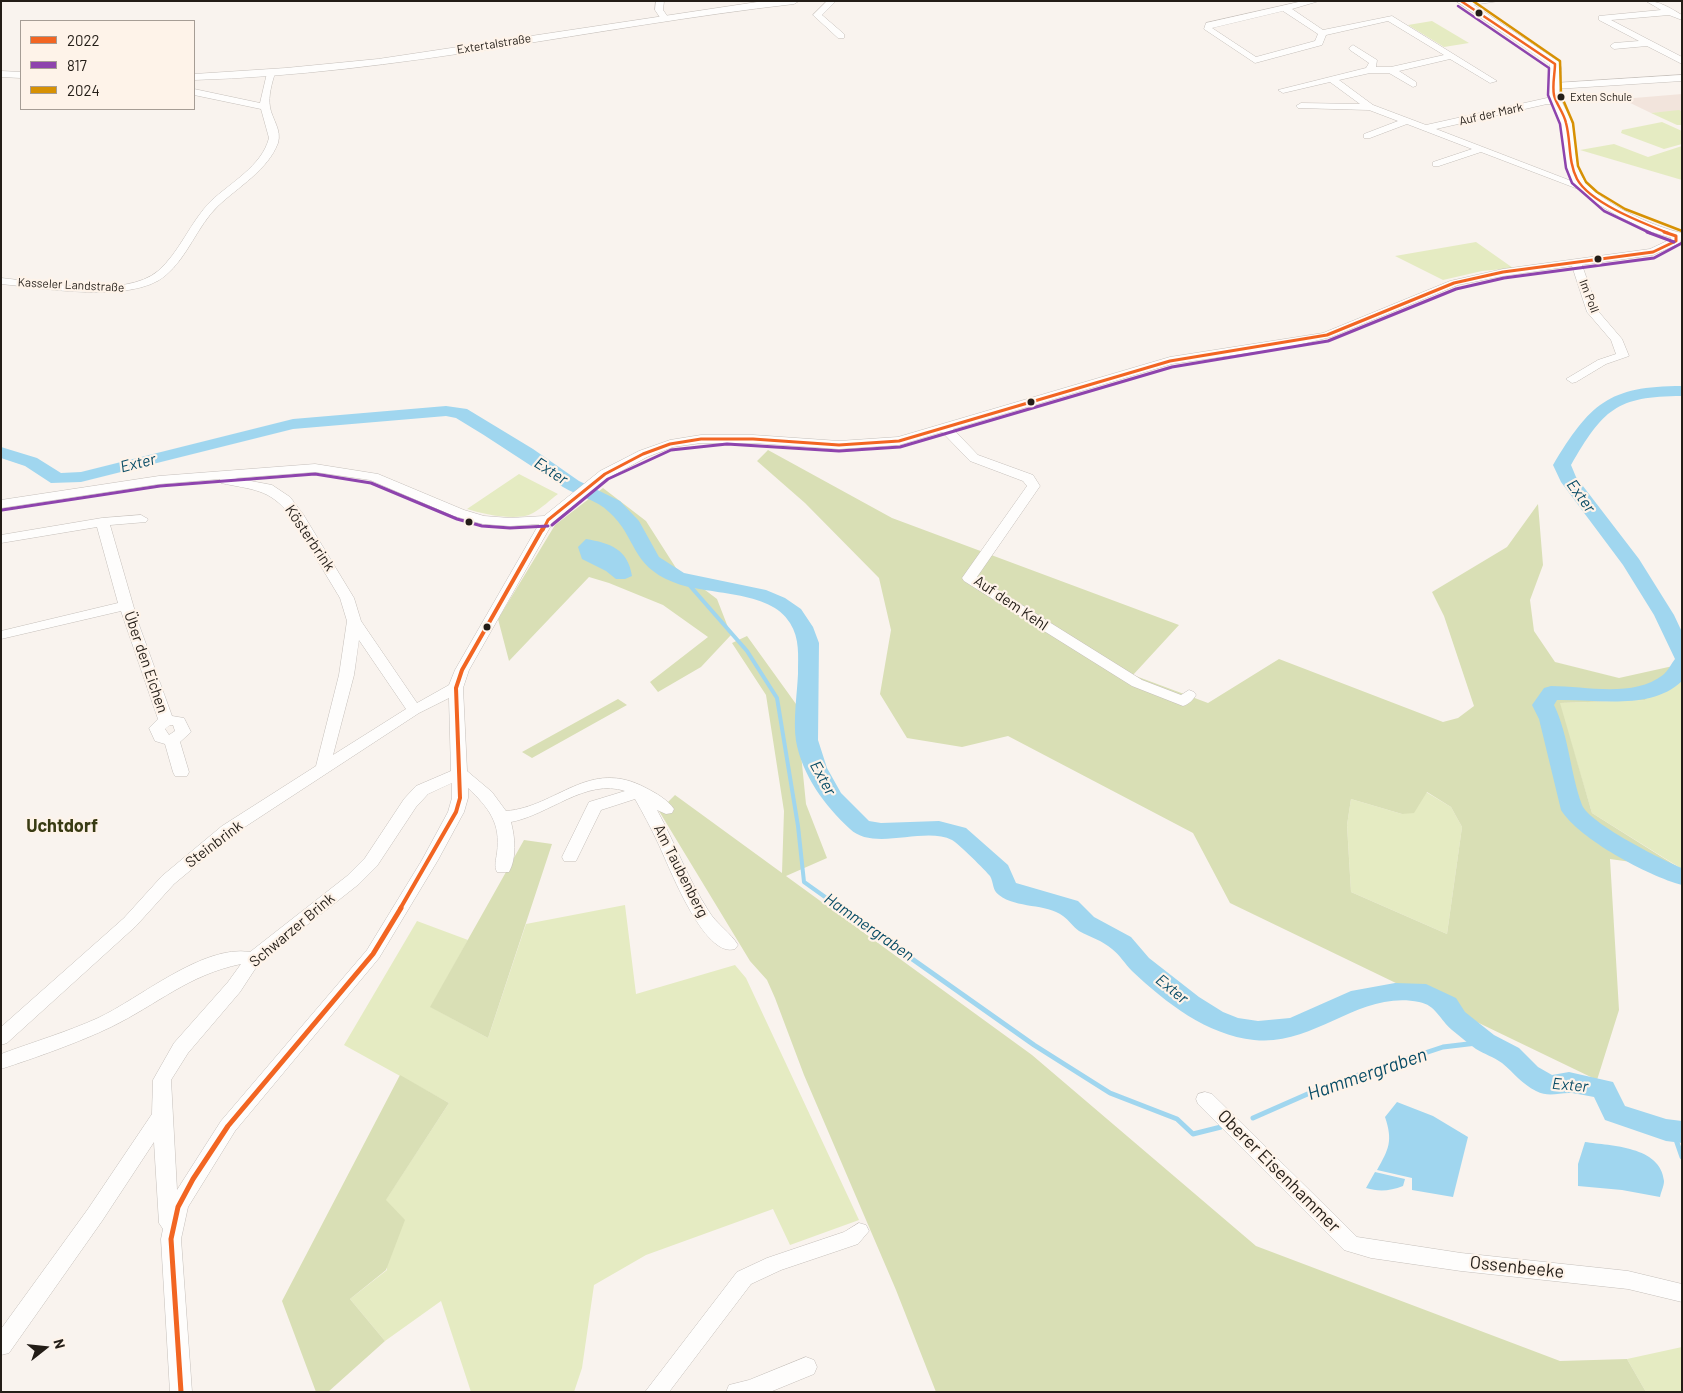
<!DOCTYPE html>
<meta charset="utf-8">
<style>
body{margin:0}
#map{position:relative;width:1683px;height:1393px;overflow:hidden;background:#f9f3ee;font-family:Barlow,sans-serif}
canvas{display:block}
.frame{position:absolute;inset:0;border:2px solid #231d17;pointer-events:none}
.legend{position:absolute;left:20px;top:20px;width:175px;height:90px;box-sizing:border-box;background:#fef3e9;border:1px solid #a69d95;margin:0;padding:6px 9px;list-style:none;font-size:15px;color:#231d17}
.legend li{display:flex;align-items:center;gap:10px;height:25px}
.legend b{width:25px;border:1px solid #a69d95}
.north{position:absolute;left:20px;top:1323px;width:50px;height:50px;-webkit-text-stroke:4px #fef3e9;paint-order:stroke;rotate:74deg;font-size:14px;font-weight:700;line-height:20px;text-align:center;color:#231d17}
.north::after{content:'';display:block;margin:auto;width:18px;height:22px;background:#231d17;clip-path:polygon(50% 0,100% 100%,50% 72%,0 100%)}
</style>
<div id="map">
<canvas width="1683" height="1393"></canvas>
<div class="frame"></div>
<ul class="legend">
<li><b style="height:6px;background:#f26522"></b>2022</li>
<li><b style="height:6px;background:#8e44ad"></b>817</li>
<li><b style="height:6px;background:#d79103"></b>2024</li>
</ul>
<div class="north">N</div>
</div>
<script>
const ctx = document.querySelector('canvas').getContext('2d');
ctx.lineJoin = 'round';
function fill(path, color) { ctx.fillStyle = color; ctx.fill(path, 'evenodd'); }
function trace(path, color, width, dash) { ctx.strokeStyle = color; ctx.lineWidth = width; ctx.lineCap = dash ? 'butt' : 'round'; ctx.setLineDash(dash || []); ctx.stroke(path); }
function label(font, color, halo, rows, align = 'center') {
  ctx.font = font + ' Barlow,sans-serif'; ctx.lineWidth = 4.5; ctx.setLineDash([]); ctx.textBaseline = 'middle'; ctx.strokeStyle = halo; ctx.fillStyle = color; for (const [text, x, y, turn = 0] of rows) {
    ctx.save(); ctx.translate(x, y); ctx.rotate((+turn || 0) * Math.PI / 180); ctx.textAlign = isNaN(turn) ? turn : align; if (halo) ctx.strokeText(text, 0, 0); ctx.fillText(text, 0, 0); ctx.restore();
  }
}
fill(new Path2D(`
 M1682,94V112L1651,113L1622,99Z`), '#f2e4dc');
fill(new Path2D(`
 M1432,21L1469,43L1444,47L1408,25Z
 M1679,110L1682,112V125H1677L1651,113Z
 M1662,122L1682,131V144L1664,149L1621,133L1622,130Z
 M1614,144L1648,157L1682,146V180L1580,150Z
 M1476,242L1513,268L1482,271L1443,280L1395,256Z
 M519,474L558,494C550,500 542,508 533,513C517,522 483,514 467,509Z
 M1682,672V869L1592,813L1559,703L1645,700Z
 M1426,792L1451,807L1462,827L1447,934L1351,892L1347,825L1351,799L1402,814Z
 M625,905L636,994L735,965L746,978L859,1220L790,1245L773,1209L646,1255L594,1285L582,1368L574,1392H471L441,1301L385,1341L350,1299L387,1270L385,1201L449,1103L344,1045L417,921L468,940L431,1007L488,1038L526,924Z
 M1682,1347V1392H1646L1627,1359Z`), '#e5ebc2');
fill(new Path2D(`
 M768,450L892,518L1179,625L1133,675L1208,703L1279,659L1443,722L1458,718L1474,706L1444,616L1432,592L1507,547L1538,504L1543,565L1530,600L1534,631L1555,662L1619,678L1682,664V672L1645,700L1560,703L1592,813L1681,869L1610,859L1619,1010L1597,1080L1230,903L1193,833L1008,736L962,747L907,738L880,694L891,630L879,578L805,503L757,461ZM1427,792L1451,807L1462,827L1447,934L1351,892L1347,825L1351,799L1402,814L1414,813Z
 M603,488L646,521L676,568L717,599L731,635L701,667L658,692L650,682L708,637L663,605L609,583L589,577L509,661L498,619L555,525Z
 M747,636L796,704L806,804L827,858L786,876L1032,1055L1256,1246L1560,1361L1627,1359L1646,1392H936L896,1290L804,1075L775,998L767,980L750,961L659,811L675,795L782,873L784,811L766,695L732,643Z
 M618,699L627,705L532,758L522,752Z
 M524,840L552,844L488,1038L430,1007Z
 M400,1075L449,1103L386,1200L405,1220L386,1270L350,1299L385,1341L328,1392H316L282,1301Z`), '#d9dfb5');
fill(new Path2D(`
 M586,539C610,543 628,549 632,576L625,579H616L606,571L582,559L578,547Z
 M1397,1102L1433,1116L1468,1137L1453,1197L1412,1190V1178L1377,1170C1389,1149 1393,1141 1385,1117Z
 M1585,1142C1611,1146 1661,1146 1664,1181C1664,1186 1661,1192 1660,1197L1622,1190L1578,1186V1164Z
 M1375,1172L1405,1179L1403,1186C1390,1191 1379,1192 1366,1188Z`), '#a0d6ef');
trace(new Path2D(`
 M684,579L747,651L777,698L798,826L804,882L842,909`), '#a0d6ef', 4);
trace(new Path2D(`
 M840,908L1034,1045L1110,1093L1177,1119L1193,1134L1221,1127
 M1253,1118L1328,1085L1443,1047L1485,1042
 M1673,1131L1682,1157`), '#a0d6ef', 5);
fill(new Path2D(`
 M1682,386V396C1616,396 1603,410 1571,465L1576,477L1639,559L1674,615L1682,632V681C1651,711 1596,699 1557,700L1554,705C1569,736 1570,772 1582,805C1589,823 1662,860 1682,868V885C1648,876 1579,839 1561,810L1539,719L1532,705L1544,688L1551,686C1586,686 1633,698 1663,675C1668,671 1671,664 1675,659L1654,615L1623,565L1561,482L1553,465C1590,404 1608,386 1682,386Z
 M446,406L467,409L533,449L579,481L620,501L639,521L659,557L684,573L766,590L785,598L801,609L813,627L819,643L818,740L827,768L841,793L869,821L881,823L939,821L966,828L1008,865L1016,883L1078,901L1094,917L1131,937L1149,958L1199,997L1223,1012L1238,1018L1258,1021L1290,1018L1351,991L1395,983L1426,984L1456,998L1465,1012L1494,1035L1519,1048L1538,1067L1552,1075L1569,1072L1613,1082L1625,1106L1666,1119L1682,1121V1143L1666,1141L1605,1120L1594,1097C1587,1096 1580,1094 1572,1093C1559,1092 1550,1098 1536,1091C1522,1084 1514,1073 1502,1063C1494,1057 1484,1054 1476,1049C1467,1043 1460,1036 1452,1030C1440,1020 1436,1005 1419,1002C1359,990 1314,1047 1254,1040C1207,1035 1166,1003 1132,971C1125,964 1120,955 1112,949C1103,941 1090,937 1079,931C1073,927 1069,920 1063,916C1046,903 1017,909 999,895C992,890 994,883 990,876C987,872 957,842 952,840C924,826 874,852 850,829C825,806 802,775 796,741C793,720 797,695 798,674C798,655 800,639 790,623C770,589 706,596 673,582C630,565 637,537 609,512C597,500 578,496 563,487C528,464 493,440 456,418L446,416L293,429L81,482L51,483L25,466L1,458V447L37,458L61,473L81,472L293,419Z`), '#a0d6ef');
const minor = new Path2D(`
 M656,1H664L663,10L668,17L667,19H661L655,10Z
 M827,1H836L822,15L844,34V38H838L813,15Z
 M1303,1H1319L1292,9L1323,30L1392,16L1497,81L1490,83L1450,59L1399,71L1416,82V86L1413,87L1389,73H1370L1339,80L1373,105L1426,125L1547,98L1559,100V104H1547L1436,129L1587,187L1578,189L1481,152L1439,166H1433V162L1472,149L1407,124L1370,138H1364V134L1398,121L1369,110L1298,108L1296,106L1301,103L1360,104L1330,82L1283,93L1278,90L1366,68L1369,63L1350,50L1349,48L1353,45L1377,60L1376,67H1391L1444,55L1388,21L1326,35L1322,45L1255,63L1204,29L1206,23ZM1283,11L1318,34L1315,41L1256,57L1212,28Z
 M1469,1H1499L1466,6L1462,4Z
 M1646,1C1660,1 1670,8 1682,15V20L1669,15L1611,20L1682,57V64L1647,46L1614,49L1610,46L1614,43L1639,41L1599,20V16L1661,10Z
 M271,70L275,73C272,83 268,96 270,107C272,119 282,130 278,143C268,170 238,187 218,206C197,226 188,257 165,276C131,304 43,288 1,284V278C42,282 125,299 158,271C180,252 190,222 211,201C230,183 262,166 269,138L261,109L194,95V89L260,103L267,73Z
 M1682,75V81L1555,89L1550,86L1555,83Z
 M1676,233L1681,236L1680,243L1653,255L1582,265L1598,311L1622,339L1629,356L1606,364L1576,382L1572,383L1566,379L1598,360L1616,354L1611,340L1587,312L1572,266L1503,276L1458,285L1331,337L1289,347L1172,364L953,429L978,455L1033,475L1040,486L977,577L1142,680L1181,695L1189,690L1194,692L1196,695C1193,700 1189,704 1183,706L1132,686L964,581L962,578L1027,486L1023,481L970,461L942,432L899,445L839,449L753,443H701L673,447L647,457L610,477L553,522L469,670L463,688L467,771L492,792L506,811C557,807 589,757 646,788C656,793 668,800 674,809L672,813L666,814L657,810C675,843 688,879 708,910C716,924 731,933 738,945L735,949C704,959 669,866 658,843C651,828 643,813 635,799L601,810L576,861H564L562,857L589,802L625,791C586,778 549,815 511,822C515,837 517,858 509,872H497C494,866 496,860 497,853C501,823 489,808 468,788V798L464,812L438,860L379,958L235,1131L188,1207L181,1239L192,1392H170L161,1239L163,1229L159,1223L154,1142L102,1221L9,1353L1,1355V1329L88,1209L152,1114L153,1080L174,1043L228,982L241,964C188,975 158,1004 111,1027C80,1042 35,1058 1,1069V1054C33,1042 67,1032 98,1018C139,999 203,944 250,952L347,876L365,858L404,799L416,786L451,771L449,698L419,713L234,834L174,884L136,926L7,1043L1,1045V1027L124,918L162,876L222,826L316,766L339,675L347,621L340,598L290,515C269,488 252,490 221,483L220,479L159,484L1,508V500L159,476L315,464L378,474L464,510L484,516L510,518L544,516L600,471L639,451L670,440L701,435H753L839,441L898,437L1170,357L1323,333L1450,281L1503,269L1650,249L1671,239L1672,234ZM315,472L370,480L454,516L483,524L510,526L539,524L455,670L449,685L417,703L361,621L354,598L303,514L290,497L272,485L235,478ZM359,640L406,709L333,755L354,675ZM452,783V798L448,812L422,860L367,950L221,1121L177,1190L171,1080L188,1053L240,992L259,963L359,884L377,866L416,807L428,794Z
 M141,515L148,519L146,522L110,525L138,622L172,716L184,718L191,732L180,742L189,772L187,776H175L173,772L165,744L155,741L149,728L158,719L121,611L1,639V631L118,603L97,527L1,543V535L102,518ZM170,725H173L175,731L169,735L165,729Z
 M1205,1092L1212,1094L1357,1237L1461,1253L1628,1271L1682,1284V1302L1628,1289L1461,1271L1371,1258L1344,1250L1198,1104L1196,1099L1198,1094Z
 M859,1223L866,1225L869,1231L858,1244L781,1270L751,1284L669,1392H645L737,1272L767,1258L844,1232Z
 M806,1357L814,1360L817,1367L814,1374L770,1392H726L729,1385L749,1380Z`);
const major = new Path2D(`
 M764,1H799L794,4C594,27 396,74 194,80V74L286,68L378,59Z
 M1456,1H1468L1559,62C1565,73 1558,84 1560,96C1562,106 1570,114 1572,124C1577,141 1573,162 1582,177C1596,202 1655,227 1682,233V241L1652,232L1620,217L1589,199L1572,181L1566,166L1560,122L1548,94L1550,65Z
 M1,71L21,72V78L1,77Z`);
trace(minor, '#c5bfba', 1);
trace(major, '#c5bfba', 1);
fill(minor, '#fefdfc');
fill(major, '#fefdfc');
trace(new Path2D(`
 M1461,1L1555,64C1555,73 1552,85 1554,95C1556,104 1564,113 1566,123C1571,141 1568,162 1577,179C1590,203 1643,223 1668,233`), '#f26522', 2.5);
trace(new Path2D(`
 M1664,232L1676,236
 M543,530L548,520L605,474L643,454L670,444L701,439H753L839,445L899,441L1170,361L1327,335L1454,283L1503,272L1653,252L1676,241V236`), '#f26522', 3);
trace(new Path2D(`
 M400,909L456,812L460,798L456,688L462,670L543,528`), '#f26522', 4);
trace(new Path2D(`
 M181,1392L171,1239L178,1207L193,1179L228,1126L373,954L401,908`), '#f26522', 5);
trace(new Path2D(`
 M1458,6L1549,68L1548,95L1560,124L1566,168L1572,183L1604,211L1650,233`), '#8e44ad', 2.5);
trace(new Path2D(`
 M1647,232L1674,242
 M2,510L160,486L315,474L371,483L457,519L482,526L510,528L548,526
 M552,525L608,479L671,450L727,444L839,451L900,447L1172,367L1328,341L1456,289L1504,278L1654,258L1682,243`), '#8e44ad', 3);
trace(new Path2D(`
 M1473,1L1560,61L1561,95L1573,123L1578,166L1586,182L1597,192L1625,209L1682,231`), '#d79103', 2.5);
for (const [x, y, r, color] of [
 [1479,13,4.5,"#231d17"],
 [1561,97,4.5,"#231d17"],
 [1598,259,4.5,"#231d17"],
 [1031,402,4.5,"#231d17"],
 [469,522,4.5,"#231d17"],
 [487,627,4.5,"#231d17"]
]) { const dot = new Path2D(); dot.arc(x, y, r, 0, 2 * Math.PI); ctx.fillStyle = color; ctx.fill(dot); trace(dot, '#fef3e9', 2); }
label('11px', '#231d17', '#fef3e9', [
 ["Exten Schule",1570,97]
], 'left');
label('12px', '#231d17', '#fef3e9', [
 ["Extertalstraße",494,44,-9],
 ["Auf der Mark",1491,114,-13],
 ["Kasseler Landstraße",71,285,3],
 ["Im Poll",1589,296,69]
]);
label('15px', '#231d17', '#fef3e9', [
 ["Kösterbrink",310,538,56],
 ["Auf dem Kehl",1011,603,34],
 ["Über den Eichen",146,662,71],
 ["Steinbrink",214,844,-37],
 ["Am Taubenberg",681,871,63],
 ["Schwarzer Brink",292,930,-40]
]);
label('italic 16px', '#084c66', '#fef3e9', [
 ["Exter",138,463,-14],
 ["Exter",551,471,33],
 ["Exter",1581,496,54],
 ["Exter",823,778,61],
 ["Hammergraben",869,927,35],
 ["Exter",1172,989,39],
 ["Exter",1570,1085,5]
]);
label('bold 18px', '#393b13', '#fef3e9', [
 ["Uchtdorf",62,826]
]);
label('18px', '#231d17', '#fef3e9', [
 ["Oberer Eisenhammer",1279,1171,45],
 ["Ossenbeeke",1517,1267,6]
]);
label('italic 19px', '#084c66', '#fef3e9', [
 ["Hammergraben",1367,1074,-19]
]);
</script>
